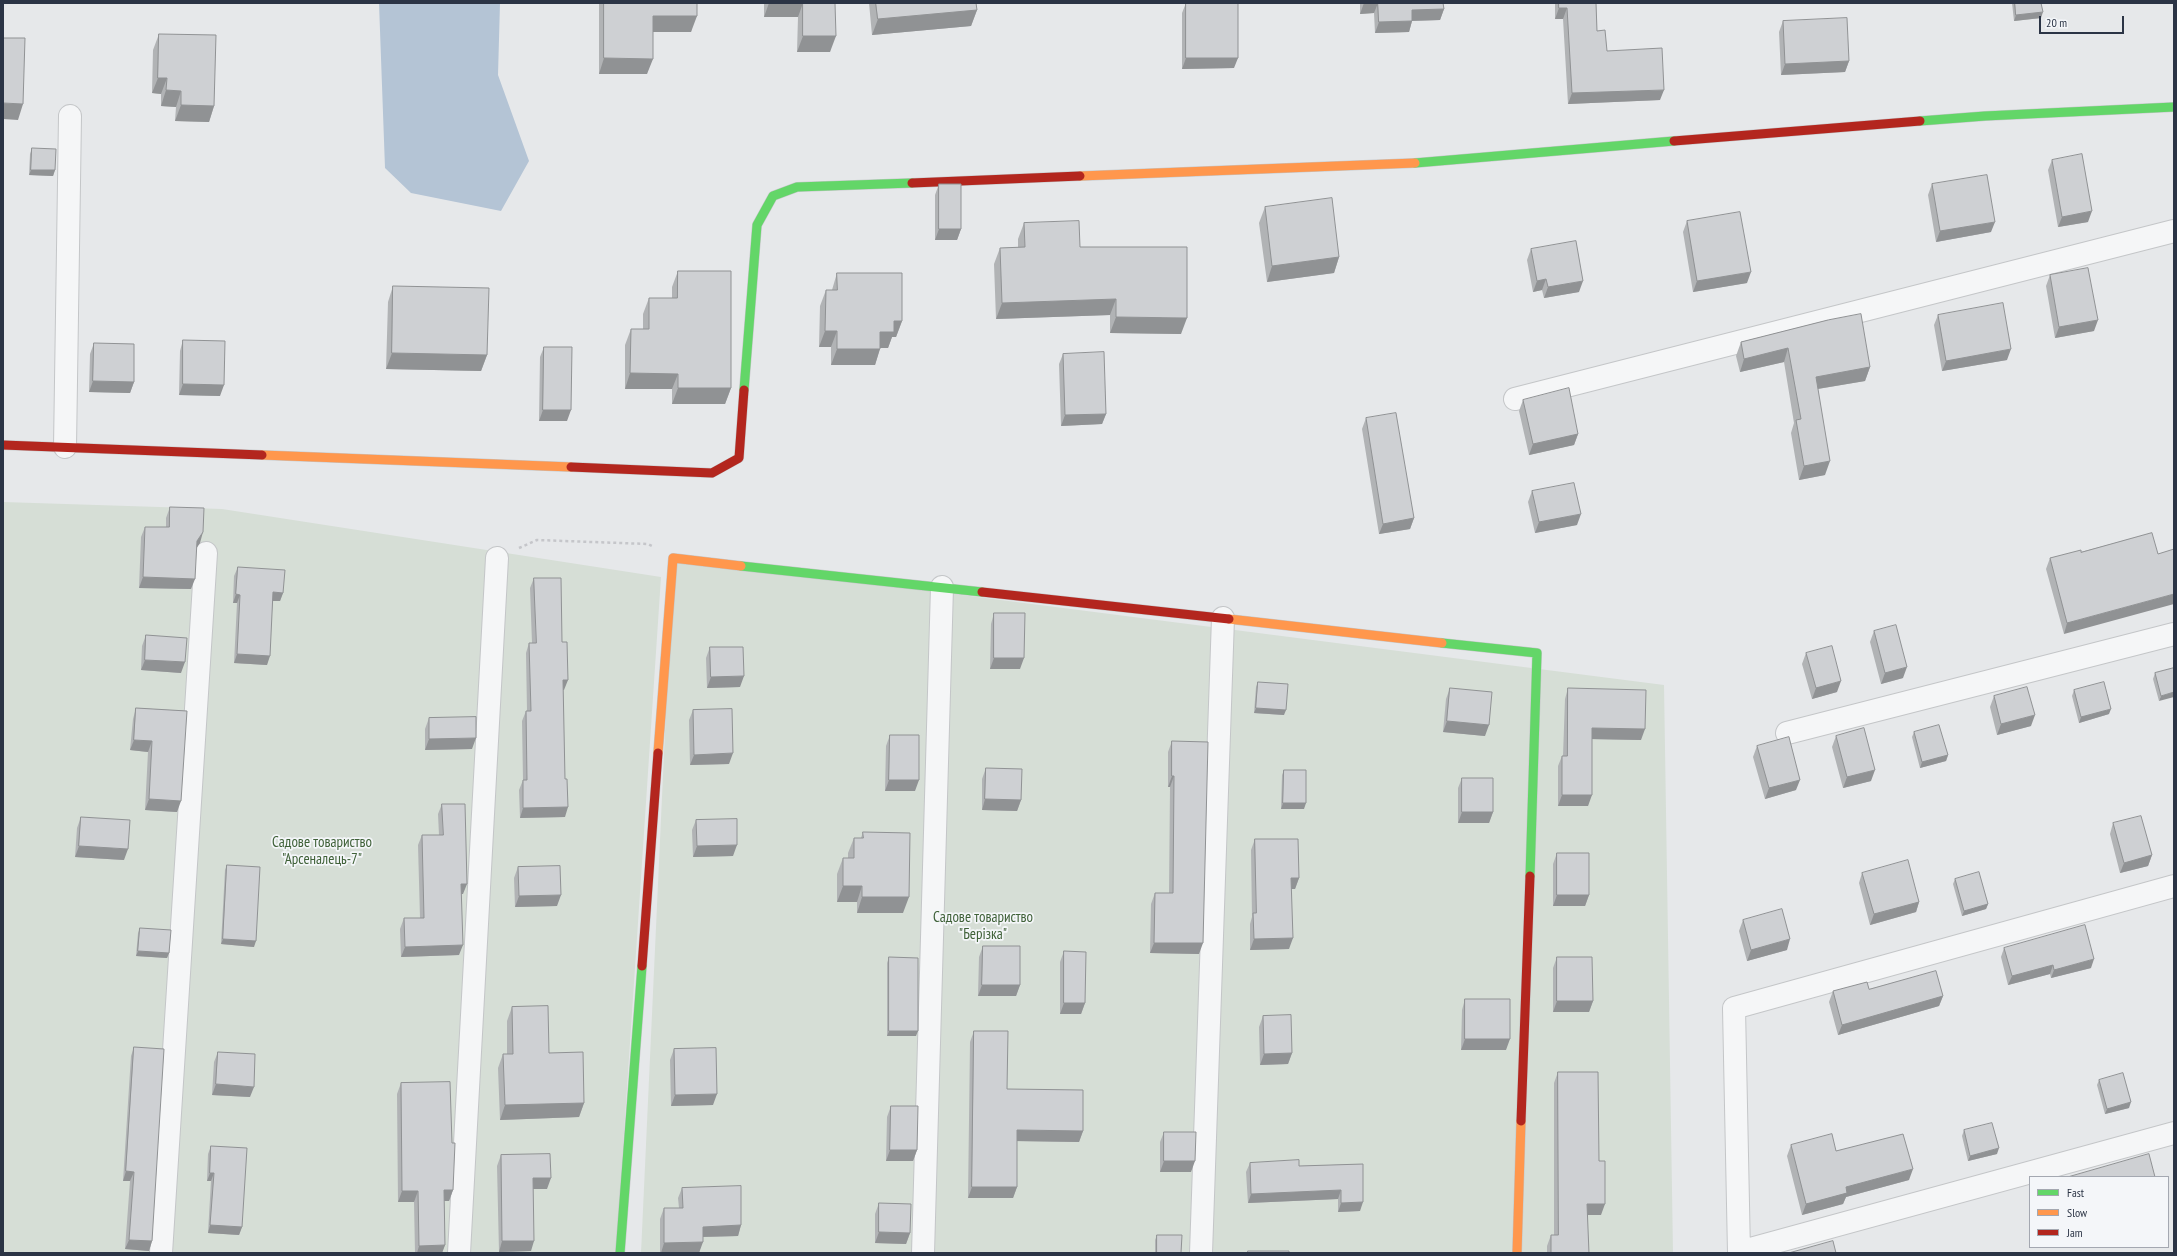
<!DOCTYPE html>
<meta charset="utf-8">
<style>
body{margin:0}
#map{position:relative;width:2177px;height:1256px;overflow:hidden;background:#e6e8ea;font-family:"PT Sans Narrow",sans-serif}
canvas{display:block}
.frame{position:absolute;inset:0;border:4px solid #2b3445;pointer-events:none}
.legend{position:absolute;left:2029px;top:1176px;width:140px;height:72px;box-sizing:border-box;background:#f4f6f9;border:1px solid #a4a8b1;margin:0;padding:5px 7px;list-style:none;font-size:12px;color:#2b3445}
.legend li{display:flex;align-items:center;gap:8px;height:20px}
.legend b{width:20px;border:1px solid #a4a8b1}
.scale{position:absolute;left:2039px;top:16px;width:85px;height:18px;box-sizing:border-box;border:2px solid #2b3445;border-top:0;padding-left:5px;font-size:12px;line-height:14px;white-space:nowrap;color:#2b3445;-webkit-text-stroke:3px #f4f6f9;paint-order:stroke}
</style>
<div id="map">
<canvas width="2177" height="1256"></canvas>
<div class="frame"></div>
<ul class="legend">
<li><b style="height:5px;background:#63d668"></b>Fast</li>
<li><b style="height:5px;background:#ff974d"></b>Slow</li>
<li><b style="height:5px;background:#b3261e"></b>Jam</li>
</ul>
<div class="scale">20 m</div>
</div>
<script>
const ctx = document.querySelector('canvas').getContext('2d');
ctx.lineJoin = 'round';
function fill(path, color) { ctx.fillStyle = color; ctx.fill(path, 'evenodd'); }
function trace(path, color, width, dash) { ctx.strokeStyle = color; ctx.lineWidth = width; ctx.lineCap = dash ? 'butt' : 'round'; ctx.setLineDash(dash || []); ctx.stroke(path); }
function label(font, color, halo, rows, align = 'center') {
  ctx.font = font + ' "PT Sans Narrow",sans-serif'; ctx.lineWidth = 3.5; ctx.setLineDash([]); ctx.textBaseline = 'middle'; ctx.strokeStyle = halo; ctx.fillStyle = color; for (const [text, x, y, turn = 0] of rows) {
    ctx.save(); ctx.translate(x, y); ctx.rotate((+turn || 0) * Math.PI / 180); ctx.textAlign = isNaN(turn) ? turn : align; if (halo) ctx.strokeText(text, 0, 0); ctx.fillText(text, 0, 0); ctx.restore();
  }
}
fill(new Path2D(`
 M3,502L222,509L661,577L616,1253H3Z
 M673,558L1664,685L1673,1253H641Z`), '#d6ded6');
fill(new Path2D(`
 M379,3H500L498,75L529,161L501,211L411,193L385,168Z`), '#b4c4d5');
const street = new Path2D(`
 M1515,399L2174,231
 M65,447L70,116
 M1787,733L2174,634
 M1739,1252L2174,1133
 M161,1253L206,553
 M459,1253L497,558
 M923,1253L942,587
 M1201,1253L1223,618
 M1739,1253L1734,1008L2174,886`);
const fast = new Path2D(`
 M1920,121L1985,116L2174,107
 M1415,163L1674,141
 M744,390L757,225L773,196L797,187L912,183
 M741,566L982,592
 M1442,643L1537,653L1530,876
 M620,1253L642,966`);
const slow = new Path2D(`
 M1080,176L1415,163
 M262,455L571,467
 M1229,619L1442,643
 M658,753L673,558L741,566
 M1517,1253L1521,1121`);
const jam = new Path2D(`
 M1674,141L1920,121
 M912,183L1080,176
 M3,445L262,455
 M571,467L712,473L739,458L744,390
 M982,592L1229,619
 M642,966L658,753
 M1521,1121L1530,876`);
trace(street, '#c4c6c8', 24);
trace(fast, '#c4c6c8', 10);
trace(slow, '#c4c6c8', 10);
trace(jam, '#c4c6c8', 10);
trace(new Path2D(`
 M519,548L537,540L648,544L652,546`), '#c5c6ca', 2.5, [3, 3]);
trace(street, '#f5f6f7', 22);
trace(fast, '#63d668', 9);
trace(slow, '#ff974d', 9);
trace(jam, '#b3261e', 9);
fill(new Path2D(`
 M599,3H697L691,32H653L647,74H599Z
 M720,3H835L830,52H797L798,17H764V4H720Z
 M869,3H976L977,10L971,26L872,35Z
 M1186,3L1234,68L1182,69V13Z
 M1360,3H1443L1444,9L1440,20L1412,21L1409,32L1375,33L1374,13L1360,14Z
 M1555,3H1596L1597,31L1607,51L1660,100L1568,104L1563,19H1555Z
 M2012,3H2041V18L2014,21Z
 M1783,21L1849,61L1845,72L1781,75L1779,32Z
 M159,34L214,106L209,122L175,121L176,107L161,106V94L152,93L153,50Z
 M32,148L55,170L53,176L29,175L30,154Z
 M2052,160L2088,222L2058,227L2048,170Z
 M939,184L961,229L957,240H935V195Z
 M1932,184L1991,232L1936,242L1928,195Z
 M1265,207L1339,257L1334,273L1267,282L1259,223Z
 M1687,221L1747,283L1693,292L1683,232Z
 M1024,223L1080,247L1181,334L1110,333V315L996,319L994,264L1000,248L1018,247V239Z
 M1531,249L1579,292L1544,298L1542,290L1533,292L1527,260Z
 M678,271L731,388L725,404H672V389H625V345L631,329H643V314L649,298H672V287Z
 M837,273L902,321L896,337H892L888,348H880L875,365H831V347H819L820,306L826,290H832Z
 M2050,275L2094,331L2055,338L2046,286Z
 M393,286L487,355L481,371L386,369L388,302Z
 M1938,315L2007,360L1942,371L1934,325Z
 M1828,320L1870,367L1865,381L1818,389L1825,475L1799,480L1791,433L1794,423L1784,362L1740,372L1736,356L1741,342Z
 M183,340L220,396L179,395L180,351Z
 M94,343L134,382L130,393L89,392L90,354Z
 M544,347L567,421H539L540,357Z
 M1063,354L1106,414L1102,424L1061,426L1059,364Z
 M1523,400L1578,434L1574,445L1529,455L1519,411Z
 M1366,418L1414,518L1410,529L1379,534L1362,429Z
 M1532,491L1577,525L1535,533L1528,502Z
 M170,507L200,543L197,546L191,589L139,588L141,537L145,527H166V518Z
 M2152,533L2064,634L2046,569L2050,558L2081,552Z
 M238,567L283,593L280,601H273L267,665L234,663L237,603H233L234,576Z
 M534,578L562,642L564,690H563L565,817L520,818L519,790L523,780L522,721L526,711H527L526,653L529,643H532L530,588Z
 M994,613L1020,669H990L991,624Z
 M1874,631L1903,678L1881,684L1870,642Z
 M146,635L181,673L141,670L142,646Z
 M710,647L740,687L707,688L706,658Z
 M1806,653L1837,692L1812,699L1802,664Z
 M2174,668L2159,701L2153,679L2155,673Z
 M1258,682L1284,715L1254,713L1256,687Z
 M1450,688L1485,736L1443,732L1446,699Z
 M1568,688L1641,740L1592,739L1588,806H1558V766L1562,756H1563L1565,699Z
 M2074,690L2109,714L2079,723L2072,696Z
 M1994,696L2031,726L1997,735L1990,707Z
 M136,708L187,711L177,812L145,810L148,752L130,750L133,719Z
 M693,710L729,764L690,765L689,720Z
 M429,718L472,749L425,750V729Z
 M1914,732L1948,755L1946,761L1920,768L1912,737Z
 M890,735L915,791H885L886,746Z
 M1836,736L1871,781L1843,788L1832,747Z
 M1172,741L1199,954L1150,953L1151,904L1155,893H1169L1170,787H1168V752Z
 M1757,746L1796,790L1765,799L1753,757Z
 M986,768L1021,800L1017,811L982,810V779Z
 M1284,770L1304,809H1281L1282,775Z
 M1462,778L1493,812L1489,823H1458V788Z
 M442,804L463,894H461L459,955L401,957L400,929L404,918H420L418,845L422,835H439L438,814Z
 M81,817L124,860L75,857L77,828Z
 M696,820L733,856L693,857L692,830Z
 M2113,823L2152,855L2148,866L2120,873L2110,834Z
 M863,832L903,913H857V902H837V874L843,858H848V853L854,838H861Z
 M1255,839L1299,878L1295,889H1291L1289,949L1250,950V924L1252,917L1251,850Z
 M1557,853L1589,895L1585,906H1553V864Z
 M227,865L254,947L221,944L225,870Z
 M518,867L557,906L515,907L514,878Z
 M1862,873L1919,902L1916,912L1870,925L1859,883Z
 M1955,879L1988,904L1986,909L1962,916L1953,884Z
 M1743,920L1787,950L1747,961L1739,931Z
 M140,928L169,953L167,958L136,956L138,933Z
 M983,946L1020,985L1016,996H978L979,957Z
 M2004,948L2091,968L2051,978L2050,974L2008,985L2001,957Z
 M1064,951L1085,1003L1081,1014H1060V962Z
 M889,957L916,1036H887V963Z
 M1557,957L1593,1001L1589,1012H1553V968Z
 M1869,989L1943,996L1939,1006L1838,1035L1829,1002L1833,991Z
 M1465,999L1506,1050H1461L1462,1010Z
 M512,1007L584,1103L579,1117L500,1120L498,1068L503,1054H507V1021Z
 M1263,1016L1292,1053L1288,1064L1260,1065L1259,1027Z
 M974,1031L1007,1089L1083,1131L1079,1142L1017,1141V1187L1013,1198H968L970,1042Z
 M134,1047L152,1241L149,1251L125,1249L130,1181H123L131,1056Z
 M674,1049L713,1105L671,1106L670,1060Z
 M218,1052L250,1097L212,1095L214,1062Z
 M1558,1072L1599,1161L1601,1215H1587L1589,1253H1547V1246L1551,1235H1554V1083Z
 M2099,1080L2129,1108L2105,1114L2097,1085Z
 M401,1083L453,1190L449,1201H444L445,1245L442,1253H415L414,1202H398L397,1094Z
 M891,1106L917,1150L913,1161H886L887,1117Z
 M1964,1130L1997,1154L1968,1161L1962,1136Z
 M1164,1132L1191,1172H1160V1142Z
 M1791,1145L1836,1151L1909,1180L1846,1197L1843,1204L1802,1215L1787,1156Z
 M211,1146L242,1227L239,1235L208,1233L211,1181H207L208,1154Z
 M501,1155L547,1189H533L531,1251L499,1252L497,1166Z
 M1250,1163L1299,1166L1363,1164L1360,1211L1338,1212V1199L1248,1203L1246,1172Z
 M682,1188L741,1225L738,1236L703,1237L699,1253H660V1219L664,1208H679L678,1198Z
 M879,1203L910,1233L906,1244L875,1243V1214Z
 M1157,1235L1181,1253H1155V1240Z`), '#b1b3b5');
fill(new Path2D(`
 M720,3H764V4H720Z
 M769,3H803L798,17H764Z
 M1364,3H1378L1374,13L1360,14Z
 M1559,8H1567L1563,19H1555Z
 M1444,9L1440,20L1408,21L1412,10Z
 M977,10L971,26L872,35L878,19Z
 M2043,12L2041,18L2014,21L2016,15Z
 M653,16H697L691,32H647Z
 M1412,21L1409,32L1375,33L1379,22Z
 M803,36H836L830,52H797Z
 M604,58L653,59L647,74H599Z
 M1186,58H1238L1234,68L1182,69Z
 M1849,61L1845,72L1781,75L1785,64Z
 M158,78H167L161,94L152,93Z
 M166,90L181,91L176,107L161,106Z
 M1664,90L1660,100L1568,104L1572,93Z
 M3,103L23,104L18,120L3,119Z
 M181,105L214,106L209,122L175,121Z
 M31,170H55L53,176L29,175Z
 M2092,211L2088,222L2058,227L2062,217Z
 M1995,222L1991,232L1936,242L1940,231Z
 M939,229H961L957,240H935Z
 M1339,257L1334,273L1267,282L1272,266Z
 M1751,272L1747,283L1693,292L1697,281Z
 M1546,279L1542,290L1533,292L1537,281Z
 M1583,281L1579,292L1544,298L1548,287Z
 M1116,299L1110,315L996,319L1002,303Z
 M1116,317L1187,318L1181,334L1110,333Z
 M2098,320L2094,331L2055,338L2059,327Z
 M894,321H902L896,337H892L888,348H875L880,332Z
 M825,331H837L831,347H819Z
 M1788,348L1784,362L1740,372L1744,359Z
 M837,349H880L875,365H831Z
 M2011,349L2007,360L1942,371L1946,361Z
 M392,353L487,355L481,371L386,369Z
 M1870,367L1865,381L1811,390L1816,377Z
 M630,373L678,374L672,389H625Z
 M93,381L134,382L130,393L89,392Z
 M183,384L224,385L220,396L179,395Z
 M678,388H731L725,404H672Z
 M543,410H571L567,421H539Z
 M1106,414L1102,424L1061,426L1065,415Z
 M1578,434L1574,445L1529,455L1533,444Z
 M1830,461L1825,475L1799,480L1804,466Z
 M1581,514L1577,525L1535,533L1539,522Z
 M1414,518L1410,529L1379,534L1383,524Z
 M203,532L200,543L194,552L197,541Z
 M143,577L195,579L191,589L139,588Z
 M273,592L283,593L280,601H270Z
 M236,594L240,595L237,603H233Z
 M2174,594V604L2064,634L2067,623Z
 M237,654L270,656L267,665L234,663Z
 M994,658H1024L1020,669H990Z
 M145,660L185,662L181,673L141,670Z
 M1907,667L1903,678L1881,684L1885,673Z
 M744,676L740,687L707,688L711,677Z
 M563,680H568L564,690H559Z
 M1841,681L1837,692L1812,699L1816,688Z
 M2174,692V697L2159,701L2161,696Z
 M1256,708L1286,710L1284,715L1254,713Z
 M2111,709L2109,714L2079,723L2081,717Z
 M2035,715L2031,726L1997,735L2001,724Z
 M1447,721L1489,725L1485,736L1443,732Z
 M1592,728L1645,729L1641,740L1588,739Z
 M476,738L472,749L425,750L429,739Z
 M134,740L152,741L148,752L130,750Z
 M733,753L729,764L690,765L694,755Z
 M1948,755L1946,761L1920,768L1922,762Z
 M1875,770L1871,781L1843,788L1847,777Z
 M1172,776H1174L1170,787H1168Z
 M889,780H919L915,791H885Z
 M1800,780L1796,790L1765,799L1769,788Z
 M1562,795H1592L1588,806H1558Z
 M149,799L181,801L177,812L145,810Z
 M985,799L1021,800L1017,811L982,810Z
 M1283,803H1306L1304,809H1281Z
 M568,807L565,817L520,818L523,808Z
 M1462,812H1493L1489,823H1458Z
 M737,845L733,856L693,857L697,846Z
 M79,846L128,849L124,860L75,857Z
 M2152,855L2148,866L2120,873L2124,863Z
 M1291,878H1299L1295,889H1287Z
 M461,884H467L463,894H457Z
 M843,886H862L857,902H837Z
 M561,895L557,906L515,907L519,896Z
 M1557,895H1589L1585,906H1553Z
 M862,897H909L903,913H857Z
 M1919,902L1916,912L1870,925L1874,914Z
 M1988,904L1986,909L1962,916L1964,911Z
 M1293,938L1289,949L1250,950L1254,939Z
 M223,939L256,941L254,947L221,944Z
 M1790,939L1787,950L1747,961L1751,950Z
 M1154,943H1203L1199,954L1150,953Z
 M463,945L459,955L401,957L405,947Z
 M138,951L169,953L167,958L136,956Z
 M2094,959L2091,968L2051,978L2054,970Z
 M2053,965L2050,974L2008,985L2012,976Z
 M982,985H1020L1016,996H978Z
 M1943,996L1939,1006L1838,1035L1842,1025Z
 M1557,1001H1593L1589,1012H1553Z
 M1064,1003H1085L1081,1014H1060Z
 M889,1031H918L916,1036H887Z
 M1465,1039H1510L1506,1050H1461Z
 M1292,1053L1288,1064L1260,1065L1264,1054Z
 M216,1084L254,1087L250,1097L212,1095Z
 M717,1094L713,1105L671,1106L675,1095Z
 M2131,1102L2129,1108L2105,1114L2107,1109Z
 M584,1103L579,1117L500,1120L505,1105Z
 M1017,1130L1083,1131L1079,1142L1013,1141Z
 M1999,1148L1997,1154L1968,1161L1970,1156Z
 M890,1150H917L913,1161H886Z
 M1164,1161H1195L1191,1172H1160Z
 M1913,1169L1909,1180L1846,1197L1843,1204L1802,1215L1806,1204L1846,1187Z
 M126,1171L134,1172L130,1181H123Z
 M210,1173H214L211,1181H207Z
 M533,1178H551L547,1189H529Z
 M972,1187H1017L1013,1198H968Z
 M444,1190H453L449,1201H440Z
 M1341,1190L1338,1199L1248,1203L1251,1194Z
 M402,1191H418L414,1202H398Z
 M1363,1202L1360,1211L1338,1212L1341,1203Z
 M1587,1204H1605L1601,1215H1583Z
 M210,1225L242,1227L239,1235L208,1233Z
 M741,1225L738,1236L699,1237L703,1227Z
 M879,1232L910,1233L906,1244L875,1243Z
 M129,1240L152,1241L149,1251L125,1249Z
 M502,1241H534L531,1251L499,1252Z
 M703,1242L699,1253H661L664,1243Z
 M445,1245L442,1253H417L419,1246Z`), '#909294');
const building = new Path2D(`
 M604,3H697V16H653V59L604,58Z
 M803,3H835L836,36H803Z
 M876,3H976L977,10L878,19Z
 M1186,3H1238V58H1186Z
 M1378,3H1443L1444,9L1412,10V21L1379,22Z
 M1559,3H1596L1597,31L1605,30L1607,51L1662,48L1664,90L1572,93L1567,8H1559Z
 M2015,3H2041L2043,12L2016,15Z
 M1847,18L1849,61L1785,64L1783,21Z
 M159,34L216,35L214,106L181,105V91L166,90L167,78H158Z
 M3,38H25L23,104L3,103Z
 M32,148L56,149L55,170H31Z
 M2082,154L2092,211L2062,217L2052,160Z
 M1987,175L1995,222L1940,231L1932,184Z
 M939,184H961V229H939Z
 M1332,198L1339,257L1272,266L1265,207Z
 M1740,212L1751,272L1697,281L1687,221Z
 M1079,221L1080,247H1187V318L1116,317V299L1002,303L1000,248L1025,247L1024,223Z
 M1576,241L1583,281L1548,287L1546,279L1537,281L1531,249Z
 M2088,268L2098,320L2059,327L2050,275Z
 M678,271H731V388H678V374L630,373L631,329H649V298H677Z
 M837,273H902V321H894V332H880V349H837V331H825L826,290H837Z
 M393,286L489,288L487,355L392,353Z
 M2003,303L2011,349L1946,361L1938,315Z
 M1861,314L1870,367L1816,377L1830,461L1804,466L1796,420L1801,419L1788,348L1744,359L1741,342L1828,320Z
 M183,340L225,341L224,385L183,384Z
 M94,343L134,344V382L93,381Z
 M544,347H572L571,410H543Z
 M1104,352L1106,414L1065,415L1063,354Z
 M1569,388L1578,434L1533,444L1523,400Z
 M1396,413L1414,518L1383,524L1366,418Z
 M1574,483L1581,514L1539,522L1532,491Z
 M170,507L204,508L203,532L197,541L195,579L143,577L145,527H169Z
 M2152,533L2158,554L2174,549V594L2067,623L2050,558L2081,550V552Z
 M238,567L285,570L283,593L273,592L270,656L237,654L240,595L236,594Z
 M534,578H561L562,642H567L568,680H563L565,779H567L568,807L523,808V780H527L526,711H531L529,643H536Z
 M994,613H1025L1024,658H994Z
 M1896,625L1907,667L1885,673L1874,631Z
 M146,635L187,638L185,662L145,660Z
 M1832,646L1841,681L1816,688L1806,653Z
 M710,647H743L744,676L711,677Z
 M2174,668V692L2161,696L2155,673Z
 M1258,682L1288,684L1286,710L1256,708Z
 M2104,682L2111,709L2081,717L2074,690Z
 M2027,687L2035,715L2001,724L1994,696Z
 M1450,688L1492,692L1489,725L1447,721Z
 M1568,688L1646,690L1645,729L1592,728V795H1562V756H1567Z
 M136,708L187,711L181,801L149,799L152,741L134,740Z
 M732,709L733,753L694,755L693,710Z
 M476,717V738L429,739V718Z
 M1939,725L1948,755L1922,762L1914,732Z
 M1864,728L1875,770L1847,777L1836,736Z
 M890,735H919V780H889Z
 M1789,737L1800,780L1769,788L1757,746Z
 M1172,741L1208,742L1203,943H1154L1155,893H1173L1174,776H1172Z
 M986,768L1022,769L1021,800L985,799Z
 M1284,770H1306V803H1283Z
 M1462,778H1493V812H1462Z
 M442,804H465L467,884H461L463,945L405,947L404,918H424L422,835H443Z
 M2141,816L2152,855L2124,863L2113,823Z
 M81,817L130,820L128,849L79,846Z
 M737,819V845L697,846L696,820Z
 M863,832L910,833L909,897H862V886H843V858H854V838H863Z
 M1255,839H1298L1299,878H1291L1293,938L1254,939L1253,913H1256Z
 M1557,853H1589V895H1557Z
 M1908,860L1919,902L1874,914L1862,873Z
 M227,865L260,867L256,941L223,939Z
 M560,866L561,895L519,896L518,867Z
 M1979,872L1988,904L1964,911L1955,879Z
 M1782,909L1790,939L1751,950L1743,920Z
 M2085,925L2094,959L2054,970L2053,965L2012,976L2004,948Z
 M140,928L171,930L169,953L138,951Z
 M983,946H1020V985H982Z
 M1064,951L1086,952L1085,1003H1064Z
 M889,957L918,958V1031H889Z
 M1557,957H1592L1593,1001H1557Z
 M1936,971L1943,996L1842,1025L1833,991L1867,982L1869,989Z
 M1465,999H1510V1039H1465Z
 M548,1006L549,1053L583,1052L584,1103L505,1105L503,1054H513L512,1007Z
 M1291,1015L1292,1053L1264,1054L1263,1016Z
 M974,1031H1008L1007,1089L1083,1090V1131L1017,1130V1187H972Z
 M134,1047L164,1049L152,1241L129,1240L134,1172L126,1171Z
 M716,1048L717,1094L675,1095L674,1049Z
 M218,1052L255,1054L254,1087L216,1084Z
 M1558,1072H1598L1599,1161H1605V1204H1587L1589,1253H1551V1235H1558Z
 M2123,1073L2131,1102L2107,1109L2099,1080Z
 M450,1082L452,1143H455L453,1190H444L445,1245L419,1246L418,1191H402L401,1083Z
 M891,1106H918L917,1150H890Z
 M1992,1123L1999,1148L1970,1156L1964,1130Z
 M1164,1132H1196L1195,1161H1164Z
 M1832,1134L1836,1151L1903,1134L1913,1169L1846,1187L1847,1193L1806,1204L1791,1145Z
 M211,1146L247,1148L242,1227L210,1225L214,1173H210Z
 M550,1154L551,1178H533L534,1241H502L501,1155Z
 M2149,1154L2155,1177H2068Z
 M1299,1160V1166L1363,1164V1202L1341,1203V1190L1251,1194L1250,1163Z
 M741,1186V1225L703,1227V1242L664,1243V1208H683L682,1188Z
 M879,1203L911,1204L910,1233L879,1232Z
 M1157,1235H1182L1181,1253H1157Z
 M1833,1241L1836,1253H1789Z
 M1248,1251H1289V1253H1248Z`);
fill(building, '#ced0d3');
trace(building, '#909294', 1);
label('15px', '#3f6138', '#f4f6f9', [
 ["Садове товариство",322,843],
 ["\"Арсеналець-7\"",322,860],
 ["Садове товариство",983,918],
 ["\"Берізка\"",983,935]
]);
</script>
